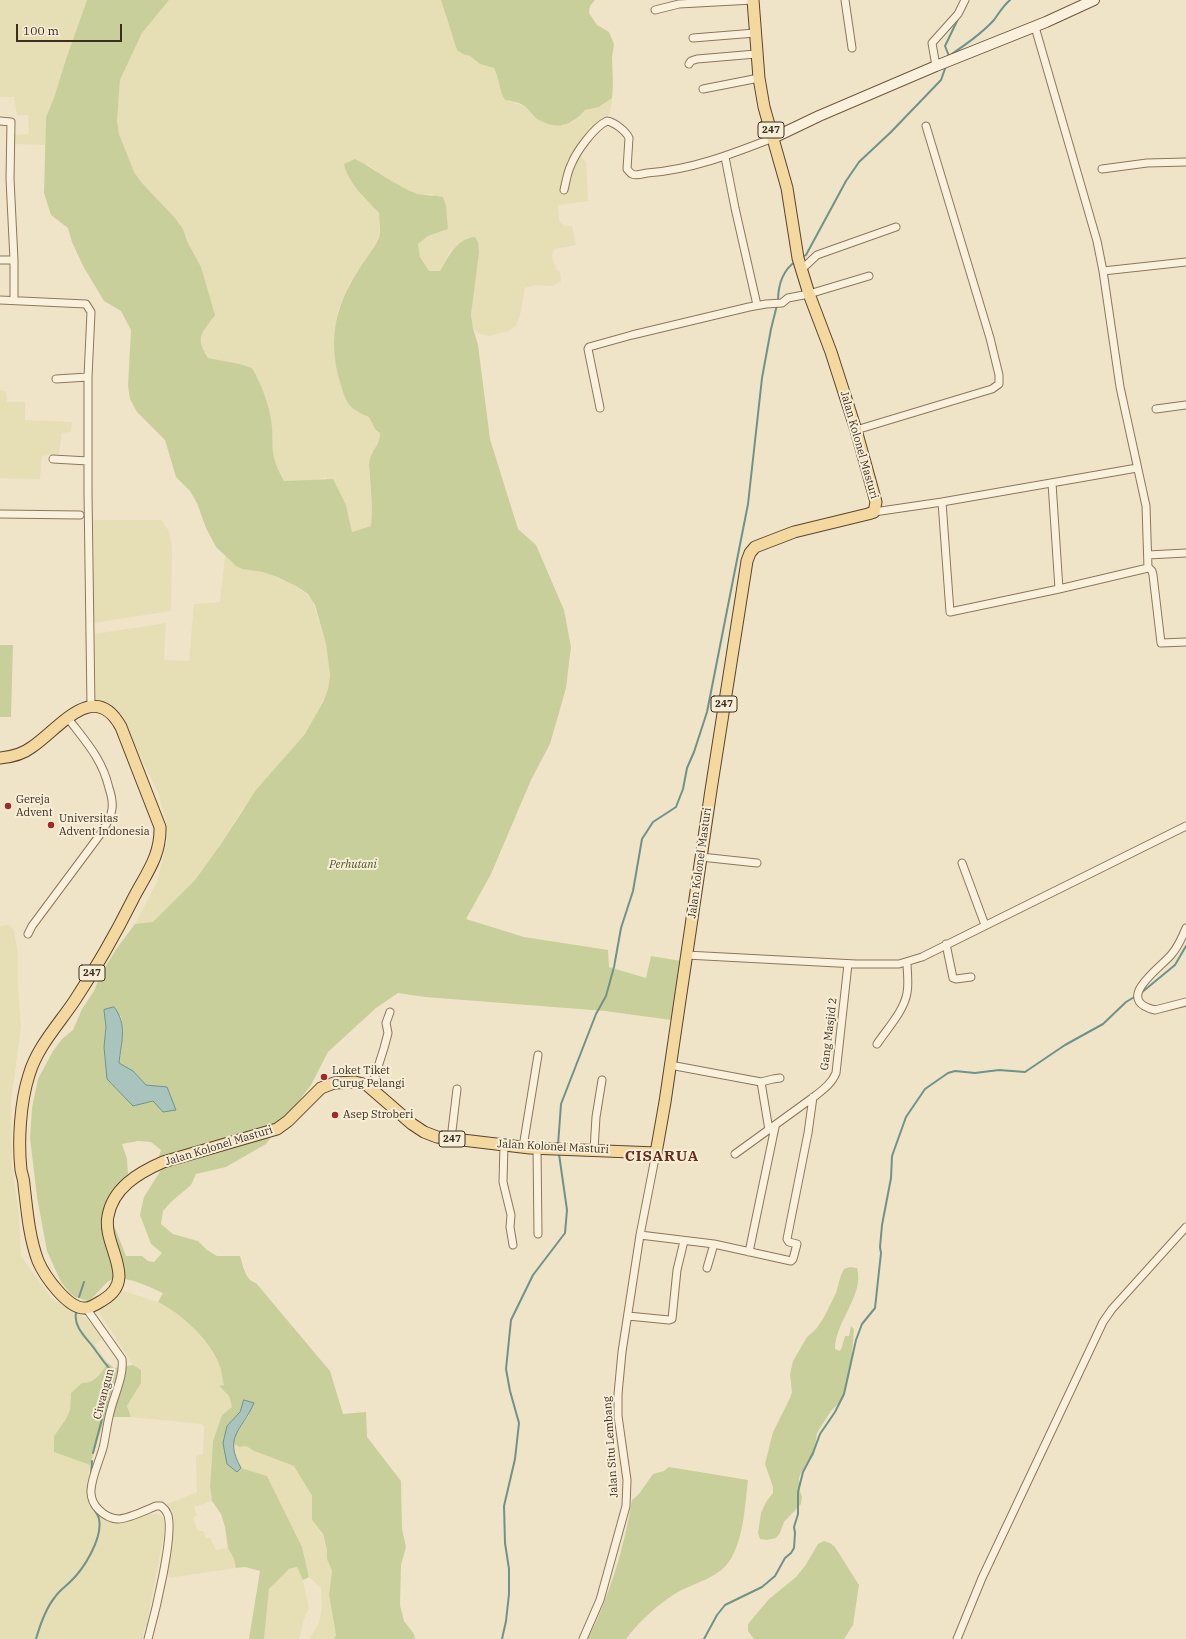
<!DOCTYPE html>
<style>
body{margin:0}
#map{position:relative;width:1186px;height:1639px;overflow:hidden;background:#f0e4c8;font-family:"IBM Plex Serif",serif}
canvas{display:block}
.scale{position:absolute;left:16px;top:24px;width:106px;height:18px;box-sizing:border-box;border:2px solid #3d2e20;border-top:0;padding-left:5px;font-size:12px;line-height:14px;white-space:nowrap;color:#3d2e20;-webkit-text-stroke:3px #f7eed8;paint-order:stroke}
</style>
<div id="map">
<canvas width="1186" height="1639"></canvas>
<div class="scale">100 m</div>
</div>
<script>
const ctx = document.querySelector('canvas').getContext('2d');
ctx.lineJoin = 'round';
function fill(path, color) { ctx.fillStyle = color; ctx.fill(path, 'evenodd'); }
function trace(path, color, width, dash) { ctx.strokeStyle = color; ctx.lineWidth = width; ctx.lineCap = dash ? 'butt' : 'round'; ctx.setLineDash(dash || []); ctx.stroke(path); }
function label(font, color, halo, rows, align = 'center') {
  ctx.font = font + ' "IBM Plex Serif",serif'; ctx.lineWidth = 4; ctx.setLineDash([]); ctx.textBaseline = 'middle'; ctx.strokeStyle = halo; ctx.fillStyle = color; for (const [text, x, y, turn = 0] of rows) {
    ctx.save(); ctx.translate(x, y); ctx.rotate((+turn || 0) * Math.PI / 180); ctx.textAlign = isNaN(turn) ? turn : align; if (halo) ctx.strokeText(text, 0, 0); ctx.fillText(text, 0, 0); ctx.restore();
  }
}
fill(new Path2D(`
 M0,0H87L66,59L54,98L46,117L45,145L14,144V135L29,134L28,115H17L14,97H0Z
 M169,0H441L452,35L463,54L470,56L480,64L494,68L505,100L524,106L540,120L552,125L573,122L578,118L585,110L599,107L612,98L610,114L598,121L581,138L576,150L586,162L588,201L558,205L559,220L564,226H572L576,245L554,249L552,256L556,269L560,272L561,281L553,286L535,285L525,288L520,315L516,326L508,331L489,336L480,334L473,328L471,315L479,253L467,238L450,251L440,271H429L420,257L418,244L428,236L448,229L433,194L421,195L398,186L367,164L362,196L379,213V238L349,284L337,313L357,412L369,417L375,429L380,433L381,439L377,444L369,469L372,507L371,526L352,532L346,505L326,478L314,480L284,481L275,462L272,450L271,424L258,379L252,368L240,364L208,358L201,349L202,332L211,320L201,267L187,241L183,229L175,218L142,183L134,172L129,161L119,134L117,121L120,80L142,33Z
 M0,390L6,391L7,402H25V420L72,422L71,432L62,433L59,454L42,456L40,479L0,478Z
 M93,520H161L169,531L172,547L171,611L94,623Z
 M225,556L236,566L242,569L263,572L296,586L312,599L326,644L330,675L328,689L312,724L305,734L241,811L221,844L195,880L153,923L135,924L157,882L167,842L166,822L159,795L135,745L124,717L111,706L96,701L95,634L166,623L164,660L189,661L194,604L220,602Z
 M9,925L14,930L18,955V987L21,1027L11,1101L12,1167L19,1215L21,1256L52,1299L86,1318L103,1338L95,1345L108,1363L103,1371L92,1381L70,1397V1410L66,1419L54,1436V1452L90,1465L87,1491L91,1505L103,1517L108,1520H130L147,1514H157L163,1517L164,1520V1534L146,1627L145,1625L142,1639H0V926Z
 M120,1291L127,1292L158,1302L170,1308L190,1325L208,1345L220,1366L224,1385L219,1387L229,1396L232,1407L222,1415L213,1441L210,1487L212,1501L194,1507L197,1515L193,1518L198,1531H203L206,1538H210L216,1550L228,1548L234,1559L236,1568L169,1578L166,1566L172,1527L165,1505L197,1492L196,1456L203,1454L204,1427L202,1424L131,1417L127,1406L138,1389L141,1370L133,1365L97,1309L105,1302L114,1298Z
 M233,1444L240,1447L246,1446L254,1451L294,1466L312,1496V1520L322,1534L327,1550V1559L332,1571L329,1595L336,1636L334,1639H309L319,1623L322,1609L321,1588L309,1577L302,1547L267,1476L241,1468L234,1453Z
 M297,1567L302,1576L309,1609L304,1618L300,1637L298,1639H264L269,1589L289,1569Z`), '#e6deb5');
fill(new Path2D(`
 M87,0H169L142,33L120,80L117,121L119,134L134,172L142,183L175,218L183,229L187,241L201,267L215,315C203,332 194,337 208,358L240,364L252,368C262,385 270,407 272,427C273,438 271,450 275,461C277,468 281,475 284,481L333,479L346,505L352,532L371,526L372,507L369,463C371,450 381,444 380,433L375,429L369,417C346,408 346,401 339,379C328,336 336,305 359,269C364,261 376,245 379,238C381,231 379,220 379,213C366,199 348,183 344,164L355,159C377,170 395,186 418,194C425,196 435,195 443,197L446,206L448,229L428,236L418,244L420,257L429,271H440C449,256 456,239 475,237L478,242L479,253L471,315L473,328L478,345L490,439L518,529L536,545L564,610L571,647L566,688L550,744L531,780L491,874L466,919L524,937L608,950L609,967L646,978L651,956L681,961L671,1020L605,1011L425,997L398,993L376,1008L328,1052L311,1085L266,1144L226,1167L196,1174L191,1185L171,1202L163,1211L161,1224L173,1234L198,1241L207,1250L217,1256H240C243,1265 245,1280 256,1283L330,1371L343,1414L366,1412L367,1437L401,1481L402,1529L406,1547L401,1565L400,1605L404,1621L414,1634L415,1639H334L336,1635L329,1595L332,1571L327,1559V1550L323,1534L312,1520V1496L294,1466L254,1451L246,1446L240,1447L233,1444L235,1435L249,1415L244,1400L241,1412L227,1426L237,1472L241,1468L267,1476L302,1547L309,1577L303,1580L297,1567L289,1569L269,1589L264,1639H249L260,1571L245,1567L236,1568L234,1559L228,1548L225,1527L221,1514L212,1501L210,1487L213,1441L222,1415L232,1407L229,1396L219,1386L224,1385C222,1379 222,1373 220,1367C212,1342 181,1313 158,1302L163,1293C152,1288 119,1272 109,1281C101,1287 97,1295 88,1301L75,1297L70,1293L61,1282L47,1251L37,1197L30,1138L32,1108L38,1079L53,1051L62,1039L73,1030L82,1009L94,991L101,974L117,948L135,924L153,922L195,880L221,844L256,790L305,734L323,702L328,689L330,675L326,644L315,605L308,594L296,586L277,577L263,572L242,569L236,566L216,547L206,528L197,503L190,491L176,477L165,440L137,412L130,399L128,386L131,330L121,311L104,301L83,266L72,242L68,228L51,215L44,193L46,117L54,98L66,59ZM104,1010L121,1016L123,1032L119,1063L133,1071L146,1085L167,1087L133,1105L107,1079L104,1047L106,1027ZM138,1141L151,1142L161,1150L159,1156L161,1170L144,1197L140,1215L151,1244L162,1253L154,1262L148,1261L142,1256H126L113,1223L121,1184L128,1174L127,1159L122,1144Z
 M441,0H595L590,6L589,13L597,25L609,32L614,44L612,57L613,85L612,98L599,107L585,110C572,126 555,131 536,118C532,114 528,108 523,105C517,102 511,101 505,100C499,90 499,78 494,68L480,64L470,56L463,54L457,50Z
 M0,645H13L11,717H0Z
 M850,1267L857,1268C865,1295 835,1321 835,1349L840,1351C843,1346 843,1341 845,1336H849L851,1326L854,1329L851,1366L847,1385L843,1399L831,1411L817,1433L814,1455L802,1471L799,1478L800,1491L802,1497L801,1504L784,1522L780,1533L776,1538L767,1540L760,1539L758,1533L761,1513L766,1502L773,1493V1487L765,1464L773,1432L790,1398L792,1392L790,1375L793,1361L807,1337L816,1329L824,1317L836,1293L841,1275L844,1269Z
 M108,1363L114,1368L133,1365L141,1370V1383L127,1406L131,1417H105L90,1465L54,1452V1436L66,1419L70,1410L71,1393L82,1383C94,1384 102,1372 108,1363Z
 M669,1467L748,1480C745,1505 744,1533 733,1555C722,1579 693,1582 673,1595C657,1605 637,1624 626,1639H588C610,1595 624,1548 632,1500L639,1494L653,1474L664,1471Z
 M824,1541L830,1543L835,1547L859,1585L853,1625L844,1639H754L748,1631V1624L769,1599L796,1577L805,1566L818,1544Z`), '#c9cf9b');
const water = new Path2D(`
 M114,1007C128,1025 121,1042 119,1063L133,1071L146,1085L167,1087L176,1110L163,1112L153,1101L133,1106L107,1079L104,1047L106,1027L104,1010Z
 M244,1400L254,1403C242,1431 223,1436 241,1468L237,1472L227,1464L223,1443L227,1426L240,1412Z`);
fill(water, '#a9c4bc');
trace(water, '#6f938a', 1);
trace(new Path2D(`
 M949,56C965,45 981,34 994,20C999,13 1003,6 1010,0
 M949,56L945,46L958,19
 M801,258L806,255L846,181L859,162L891,132L941,80L946,66
 M778,301C778,285 783,270 796,261
 M1141,993L1175,965L1186,946
 M558,1145L561,1104L596,1014L606,996L614,967L621,928L633,891L642,839L653,822L676,807L683,789L687,768L694,752L707,712L748,504L762,378L771,329L777,305
 M79,1297L84,1282
 M76,1313C73,1328 89,1340 96,1351C102,1359 106,1366 114,1373L93,1453
 M91,1475L92,1461
 M36,1639C40,1625 46,1608 55,1597C59,1591 65,1587 70,1582C84,1569 103,1538 99,1519C98,1514 94,1510 91,1505
 M502,1639L506,1621L509,1594V1569L505,1543L504,1506L515,1459L519,1423L510,1391L506,1369L511,1320L533,1275L565,1233L567,1210L559,1154
 M704,1639L717,1615L725,1605L762,1587L775,1576L785,1558L791,1553L794,1548L795,1533L794,1527L798,1514V1492L803,1472L813,1453L820,1434L835,1412L844,1394L856,1340L862,1324L875,1308L881,1253L880,1247L882,1225L891,1178L892,1156L906,1117L925,1089L948,1073L955,1071L975,1073L999,1070L1025,1072L1065,1045L1103,1024L1126,1002L1136,996`), '#6f938a', 2);
const street = new Path2D(`
 M845,0L852,48
 M655,10L679,4L753,0
 M1035,27L1097,241L1103,271L1120,387L1146,506L1148,568L1059,589L1052,483
 M693,38L755,33
 M689,64L691,61L697,59L756,54
 M936,66L932,43L958,14L965,0
 M703,89L759,78
 M0,121L11,122L10,179L14,260V300
 M725,157L735,208L757,305
 M1102,169L1147,163L1186,162
 M564,190C566,182 567,173 571,165C576,152 594,127 607,121C614,122 626,131 629,138L627,169C629,171 630,173 632,174C635,176 642,174 647,173C691,170 732,154 773,138
 M0,260H14
 M801,270L817,255L896,227
 M1103,271L1186,262
 M0,300L86,304L91,312L88,377V493L91,706
 M56,379L88,377
 M600,408L588,349L589,347L632,335L749,307L766,304L782,303L788,298L809,294L869,276
 M1156,409L1186,405
 M856,430L992,389L999,384V375L990,338L926,126
 M53,459L88,461
 M942,502L950,612L1059,589
 M874,512L942,502L1137,468
 M0,514L80,515
 M1148,555L1186,553
 M1148,567L1152,571L1153,575L1161,643L1186,642
 M701,857L757,863
 M962,863L985,925
 M1186,928C1182,938 1178,947 1171,955C1159,969 1113,1000 1155,1010L1186,1002
 M28,934L32,926L99,836C104,828 111,819 112,809C113,802 111,794 109,788C102,758 85,741 67,717
 M946,944L953,978L956,979L971,977
 M686,955L856,964H899L922,957L1186,826
 M877,1044C887,1029 904,1011 907,993C909,983 907,972 907,962
 M670,1065L761,1082L773,1079L780,1078
 M761,1082L769,1130
 M371,1089L384,1048L388,1033L386,1023L390,1012
 M451,1139L457,1089
 M504,1145L503,1182L511,1215L510,1227L513,1245
 M523,1147L538,1055
 M537,1148L538,1234
 M594,1150L596,1117L602,1080
 M735,1154L815,1096C824,1089 832,1083 836,1073L848,964
 M640,1235L714,1244L707,1268
 M714,1244L791,1261L793,1259L797,1244L789,1242L787,1239L808,1133L813,1097
 M749,1252L775,1127
 M86,1308L122,1359C124,1376 115,1393 111,1409C107,1422 106,1436 103,1448C99,1462 92,1476 91,1490C90,1505 104,1518 118,1519C128,1519 146,1510 156,1506H161C163,1508 166,1510 167,1513C176,1530 154,1617 148,1639
 M628,1316L669,1320L672,1319L677,1270L684,1241
 M583,1639L600,1600L626,1506L627,1480L618,1416V1394L622,1352L640,1235L656,1153
 M957,1639L982,1578L1103,1322L1112,1309L1186,1227`);
const secondary = new Path2D(`
 M773,138L819,116L936,66L1046,22L1094,0`);
const primary = new Path2D(`
 M0,758C11,757 23,754 32,747C59,729 94,678 121,727L160,827C161,857 145,875 132,901C115,935 96,968 75,1000C59,1024 37,1047 29,1075C20,1103 18,1142 21,1170C22,1175 24,1180 24,1185C27,1210 29,1237 38,1261C44,1275 68,1310 86,1308C91,1308 98,1303 103,1300C139,1279 102,1246 108,1216C113,1188 138,1173 163,1162L277,1129L288,1121L321,1088L334,1083L355,1082L367,1085L412,1124L424,1132L437,1137L530,1148L656,1153L665,1102L711,790L747,561L750,553L755,547L794,532L868,514L874,512L876,502L856,430L831,352L809,294L798,258L787,188L764,107L759,78L753,0`);
trace(street, '#8d765c', 9);
trace(secondary, '#6f573f', 12);
trace(primary, '#5b4430', 13);
trace(street, '#faf1dc', 7);
trace(secondary, '#faf1dc', 10);
trace(primary, '#f3d9a0', 11);
for (const [x, y, r, color] of [
 [8,806,4,"#9e2a2b"],
 [51,825,4,"#9e2a2b"],
 [324,1077,4,"#9e2a2b"],
 [335,1115,4,"#9e2a2b"]
]) { const dot = new Path2D(); dot.arc(x, y, r, 0, 2 * Math.PI); ctx.fillStyle = color; ctx.fill(dot); trace(dot, '#f7eed8', 1.5); }
for (const [x, y, w] of [
 [771,130,26],
 [724,704,26],
 [92,973,26],
 [452,1139,26]
]) { const box = new Path2D(); box.roundRect(x - w / 2, y - 8, w, 16, 3); ctx.fillStyle = '#f7eed8'; ctx.fill(box); trace(box, '#3d2e20', 1); }
label('bold 10px', '#3d2e20', null, [
 ["247",771,130],
 ["247",724,704],
 ["247",92,973],
 ["247",452,1139]
]);
label('11px', '#3d2e20', '#f7eed8', [
 ["Jalan Kolonel Masturi",859,445,74],
 ["Jalan Kolonel Masturi",700,863,-82],
 ["Gang Masjid 2",829,1034,-83],
 ["Jalan Kolonel Masturi",219,1146,-17],
 ["Jalan Kolonel Masturi",553,1147,3],
 ["Ciwangun",104,1394,-75],
 ["Jalan Situ Lembang",611,1447,-94]
]);
label('11px', '#3d2e20', '#f7eed8', [
 ["Gereja",16,800],
 ["Advent",16,813],
 ["Universitas",59,819],
 ["Advent Indonesia",59,832],
 ["Loket Tiket",332,1071],
 ["Curug Pelangi",332,1084],
 ["Asep Stroberi",343,1115]
], 'left');
label('italic 11px', '#4d5a26', '#f7eed8', [
 ["Perhutani",353,865]
]);
ctx.letterSpacing = '1px';
label('bold 15px', '#6b2e1e', '#f7eed8', [
 ["CISARUA",662,1157]
]);
ctx.letterSpacing = '0px';
</script>
